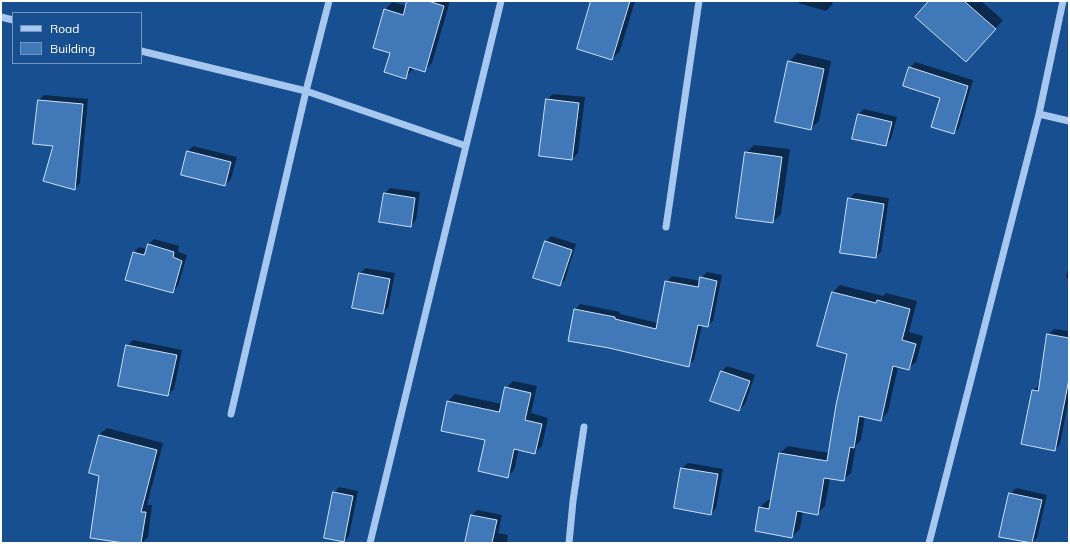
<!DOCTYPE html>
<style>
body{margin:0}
#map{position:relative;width:1070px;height:544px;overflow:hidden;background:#184f90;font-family:Mulish,sans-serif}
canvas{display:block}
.frame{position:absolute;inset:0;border:2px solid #fff;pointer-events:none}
.legend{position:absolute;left:12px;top:12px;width:130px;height:52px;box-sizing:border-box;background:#184f90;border:1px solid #7495bc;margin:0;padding:5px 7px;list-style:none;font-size:12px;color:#fff}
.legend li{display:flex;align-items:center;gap:8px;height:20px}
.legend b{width:20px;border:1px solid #7495bc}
</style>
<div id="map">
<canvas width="1070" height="544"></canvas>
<div class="frame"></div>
<ul class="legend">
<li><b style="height:5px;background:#a6c8ef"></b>Road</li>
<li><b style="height:11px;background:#4178b8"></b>Building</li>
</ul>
</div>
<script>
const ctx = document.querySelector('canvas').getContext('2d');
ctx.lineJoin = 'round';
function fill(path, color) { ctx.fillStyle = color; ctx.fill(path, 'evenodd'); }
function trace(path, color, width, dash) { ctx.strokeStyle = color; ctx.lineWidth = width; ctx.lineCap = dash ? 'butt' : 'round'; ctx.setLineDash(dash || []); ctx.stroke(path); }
fill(new Path2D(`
 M408,1H450L432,63L424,71L414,68L406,77L391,53L385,10L392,2L407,6Z
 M592,1H635L620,51L612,59Z
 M799,1H833L832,5L826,11L798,3Z
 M930,1H981L1003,20L974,52Z
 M797,53L831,61L819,121L810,129L789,62Z
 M915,62L973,80L959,128L954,133L941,97L910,68Z
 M553,94L585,97L578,153L572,159L547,99Z
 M44,95L88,99L80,183L75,189L54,145L39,100Z
 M864,109L897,117L891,139L885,145L859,114Z
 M754,145L790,149L781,214L773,222L746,153Z
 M193,146L237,157L231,179L225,185L188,151Z
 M390,188L420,192L416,220L410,226L385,193Z
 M855,193L889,198L881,252L876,257L849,199Z
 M551,236L576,244L565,280L559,285L546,241Z
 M154,239L179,246L178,252L187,255L178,286L172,292L134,252L139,247L147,249L148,245Z
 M1069,264V278H1066Z
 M366,268L395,273L388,308L382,313L353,308L360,273Z
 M707,272L722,275L713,321L707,326L702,325L694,360L688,366L575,310L580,304L620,312V314L658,323L666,282L672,276L701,281V278Z
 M840,285L883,296L886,293L917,301L909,332L923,336L916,362L908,369L898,367L888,412L881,420L865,416L861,440L856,445L851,473L843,480L830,478L825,506L817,514L803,511L800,529L792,537L760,507L768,500H772L780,453L788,446L829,453L848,353L833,292Z
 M1054,329L1069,331V398L1060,444L1055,450L1033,390L1040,385L1048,335Z
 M133,340L182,350L174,389L168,395L127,346Z
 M727,366L755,375L745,404L739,410L721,372Z
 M513,381L537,386L531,413L548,418L542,446L535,453L519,449L514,470L507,477L486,439L448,401L455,394L502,404L506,388Z
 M107,428L163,443L147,505H152L148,537L142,543H131L100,475L99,435Z
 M688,463L723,469L716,508L711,514L675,507L682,468Z
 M339,487L358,491L349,536L344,541L334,493Z
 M1016,488L1047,495L1037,538L1032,543L1001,536L1010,494Z
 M477,510L502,515L498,533L508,535L507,543H466L472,515Z`), '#0007');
const building = new Path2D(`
 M407,1H428L444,6L425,72L409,67L406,79L384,72L390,53L373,48L384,9L403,15Z
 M591,1H630L612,60L577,49Z
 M929,1H964L996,29L966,62L915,17Z
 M788,61L824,69L811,130L775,122Z
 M909,67L968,86L954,134L931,127L940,98L903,86Z
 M546,99L579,103L572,160L539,156Z
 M38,100L83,104L75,190L43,181L53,146L33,144Z
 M858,114L892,122L886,146L852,139Z
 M187,151L231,162L225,186L181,175Z
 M745,152L782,157L773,223L736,218Z
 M384,193L415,198L411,227L379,222Z
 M848,198L884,204L876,258L840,253Z
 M545,241L572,250L560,286L533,278Z
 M148,244L174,252L173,257L182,261L173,293L125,280L133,252L144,255Z
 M359,273L390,279L383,314L352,308Z
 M700,277L717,281L708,327L698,325L689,367L609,348L568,341L574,309L615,317V319L656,329L665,281L698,287Z
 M832,292L876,303L877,300L910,309L902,340L916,344L909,370L893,366L881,421L859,416L854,448L850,447L844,481L824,478L818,515L797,511L792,538L755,531L759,507L769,509L779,453L827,461L836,405L847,354L817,346Z
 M1047,334L1069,338V379L1055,451L1021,444L1032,390L1038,391Z
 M126,345L177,355L168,396L118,386Z
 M721,371L750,381L739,411L710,401Z
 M505,387L531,393L525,420L542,424L535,454L514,449L508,478L478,471L485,440L441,431L447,401L499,412Z
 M99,435L157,450L141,512H146L141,543H124L90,538L99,476L89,473Z
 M681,468L718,474L711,515L674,508Z
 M333,492L353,496L344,542L324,538Z
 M1009,493L1042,500L1032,543L999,537Z
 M471,515L497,520L492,543H465Z`);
fill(building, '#4178b8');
trace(building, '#cce2fb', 1);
trace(new Path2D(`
 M1,17L13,20
 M141,51L306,91L466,146
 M1039,114L1063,1
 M666,227L699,1
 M231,414L306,91L329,1
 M370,543L501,1
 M569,543L573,501L584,427
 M929,543L1039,114L1069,121`), '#a6c8ef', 7);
</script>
